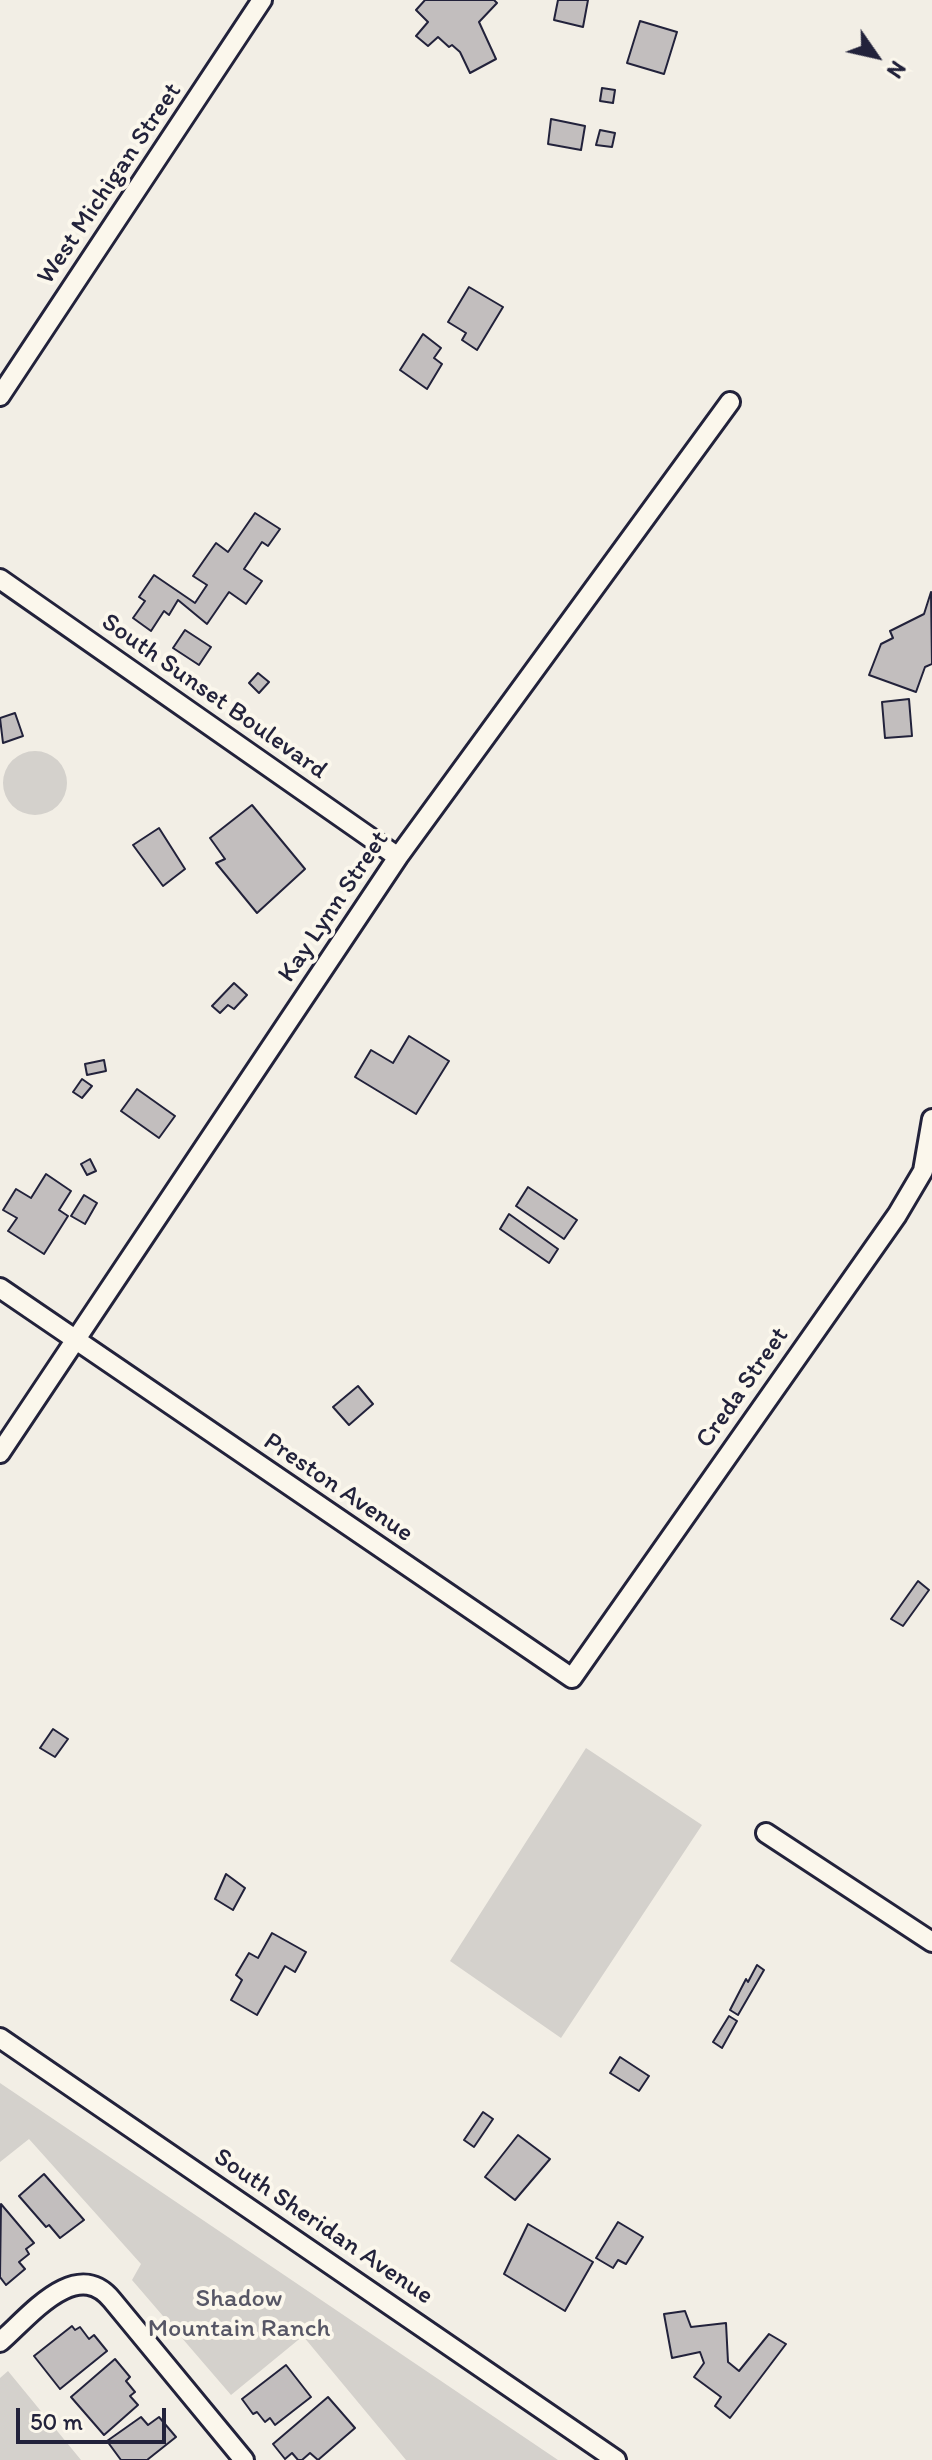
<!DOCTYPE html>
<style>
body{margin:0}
#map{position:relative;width:932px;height:2460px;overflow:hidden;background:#f2eee5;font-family:Itim,sans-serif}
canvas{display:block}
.north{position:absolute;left:836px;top:16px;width:80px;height:80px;-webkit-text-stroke:6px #fbf7ec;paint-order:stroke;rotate:124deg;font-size:22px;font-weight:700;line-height:32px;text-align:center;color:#22223b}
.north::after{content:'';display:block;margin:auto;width:28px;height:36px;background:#22223b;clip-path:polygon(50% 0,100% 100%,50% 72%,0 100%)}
.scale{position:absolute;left:16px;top:2408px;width:150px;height:36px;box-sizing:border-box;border:4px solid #22223b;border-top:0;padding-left:10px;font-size:24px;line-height:28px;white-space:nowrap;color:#22223b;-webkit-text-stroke:6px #fbf7ec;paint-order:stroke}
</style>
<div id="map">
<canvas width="932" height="2460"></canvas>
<div class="north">N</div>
<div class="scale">50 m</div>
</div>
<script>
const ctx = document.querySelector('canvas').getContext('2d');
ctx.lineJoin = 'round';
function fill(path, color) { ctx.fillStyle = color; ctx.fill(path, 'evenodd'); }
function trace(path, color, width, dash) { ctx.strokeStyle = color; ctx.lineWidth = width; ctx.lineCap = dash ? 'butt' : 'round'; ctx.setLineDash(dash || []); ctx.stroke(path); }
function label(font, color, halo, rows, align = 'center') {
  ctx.font = font + ' Itim,sans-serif'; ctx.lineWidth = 8; ctx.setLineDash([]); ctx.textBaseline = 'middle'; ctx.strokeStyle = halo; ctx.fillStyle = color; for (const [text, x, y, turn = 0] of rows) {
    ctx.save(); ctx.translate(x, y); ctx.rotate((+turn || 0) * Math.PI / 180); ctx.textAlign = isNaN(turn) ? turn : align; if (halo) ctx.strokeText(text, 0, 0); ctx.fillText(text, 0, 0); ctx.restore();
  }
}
fill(new Path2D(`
 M3 783a32 32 0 1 1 64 0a32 32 0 1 1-64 0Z
 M586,1748L702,1825L561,2038L450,1961Z
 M0,2083L558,2460H406L303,2336L231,2395L132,2280L141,2264L29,2139L0,2162Z
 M8,2371L81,2460H0V2378Z`), '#d4d1cc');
const building = new Path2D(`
 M425,0H494L497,3L479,22L496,59L470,73L460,52L452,45L449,47L438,37L428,46L416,36L428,22L416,10Z
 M558,0H588L583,27L554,20Z
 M640,21L677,32L664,74L627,63Z
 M602,88L615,90L613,103L600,101Z
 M551,119L585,126L581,150L548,144Z
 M600,130L615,133L612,147L596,145Z
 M469,287L503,307L477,350L462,340L466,333L448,322Z
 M423,334L441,348L434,358L442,364L427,389L400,370Z
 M255,513L280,529L268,546L262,542L244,569L262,581L246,604L229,592L207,624L178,600L169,615L164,611L151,631L133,618L145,601L139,597L154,575L195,603L207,585L193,576L216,543L228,552Z
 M931,592L932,664L925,667L916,692L869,675L881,644L893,638L890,631L924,614Z
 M185,630L211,647L199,665L173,648Z
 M258,673L269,682L259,693L249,683Z
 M909,699L912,736L885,738L882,702Z
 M15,713L23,736L3,743L0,718Z
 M252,805L305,869L257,913L216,863L225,859L210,838Z
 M159,828L185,869L163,886L133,845Z
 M234,983L247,995L234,1009L228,1005L220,1013L212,1006Z
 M409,1036L449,1061L416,1114L355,1077L371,1050L393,1063Z
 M104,1060L106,1071L87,1075L85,1064Z
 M82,1079L92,1086L82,1098L73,1092Z
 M137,1089L175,1116L159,1138L121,1111Z
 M90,1159L96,1171L87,1175L81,1164Z
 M46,1174L71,1191L59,1210L68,1216L44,1254L8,1231L17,1218L3,1210L16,1189L31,1198Z
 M528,1187L577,1220L564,1239L516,1206Z
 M84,1195L97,1203L85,1224L71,1216Z
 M509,1214L558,1249L549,1263L500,1229Z
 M358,1386L373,1404L349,1425L333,1407Z
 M918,1581L929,1590L903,1626L891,1619Z
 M53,1729L68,1739L55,1757L40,1748Z
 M226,1874L245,1888L233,1910L215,1899Z
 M272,1933L306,1952L295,1972L285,1966L257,2015L231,2000L242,1980L236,1975L249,1953L258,1958Z
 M757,1965L764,1970L738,2015L730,2010L746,1979L748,1982Z
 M729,2016L737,2021L722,2048L713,2042Z
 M620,2057L649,2076L639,2091L610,2073Z
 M483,2112L493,2119L474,2147L464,2140Z
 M518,2135L550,2159L515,2200L485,2177Z
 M44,2174L84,2220L60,2238L49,2225L46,2227L19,2196Z
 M1,2204L34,2243L26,2249L29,2254L19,2262L25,2269L6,2285L0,2277Z
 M618,2222L643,2237L626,2264L618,2260L613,2268L596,2258Z
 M528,2224L593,2262L565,2311L504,2274Z
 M685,2311L691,2327L726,2323L728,2362L739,2371L769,2334L786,2344L730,2418L715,2406L721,2397L694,2377L704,2363L700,2352L672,2358L664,2314Z
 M72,2326L75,2330L80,2327L89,2339L94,2335L107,2351L60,2389L34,2356Z
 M115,2359L130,2377L126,2381L135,2392L130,2396L138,2405L104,2435L71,2397Z
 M286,2365L311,2397L275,2425L270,2418L265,2422L257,2412L253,2414L242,2399Z
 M328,2397L355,2428L318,2460L310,2453L302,2460H298L292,2453L285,2459L273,2444Z
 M141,2417L148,2425L159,2417L176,2437L147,2460H121L107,2441Z`);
fill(building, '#c2bebe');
trace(building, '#22223b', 2);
const minor = new Path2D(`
 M0,396L262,0
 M0,579L398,857
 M0,1288L572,1678L897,1215L923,1171L932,1119
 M0,1453L398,857L730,402
 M766,1833L932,1942
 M0,2038L616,2460
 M0,2342C29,2317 76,2256 112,2300L244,2460`);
trace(minor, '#22223b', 24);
trace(minor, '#fbf7ec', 18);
label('26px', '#22223b', '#fbf7ec', [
 ["West Michigan Street",110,184,-56],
 ["South Sunset Boulevard",214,697,35],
 ["Kay Lynn Street",334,907,-56],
 ["Creda Street",743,1388,-55],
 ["Preston Avenue",338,1488,34],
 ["South Sheridan Avenue",323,2227,34]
]);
label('26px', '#575766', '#fbf7ec', [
 ["Shadow",239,2299],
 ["Mountain Ranch",239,2329]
]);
</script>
